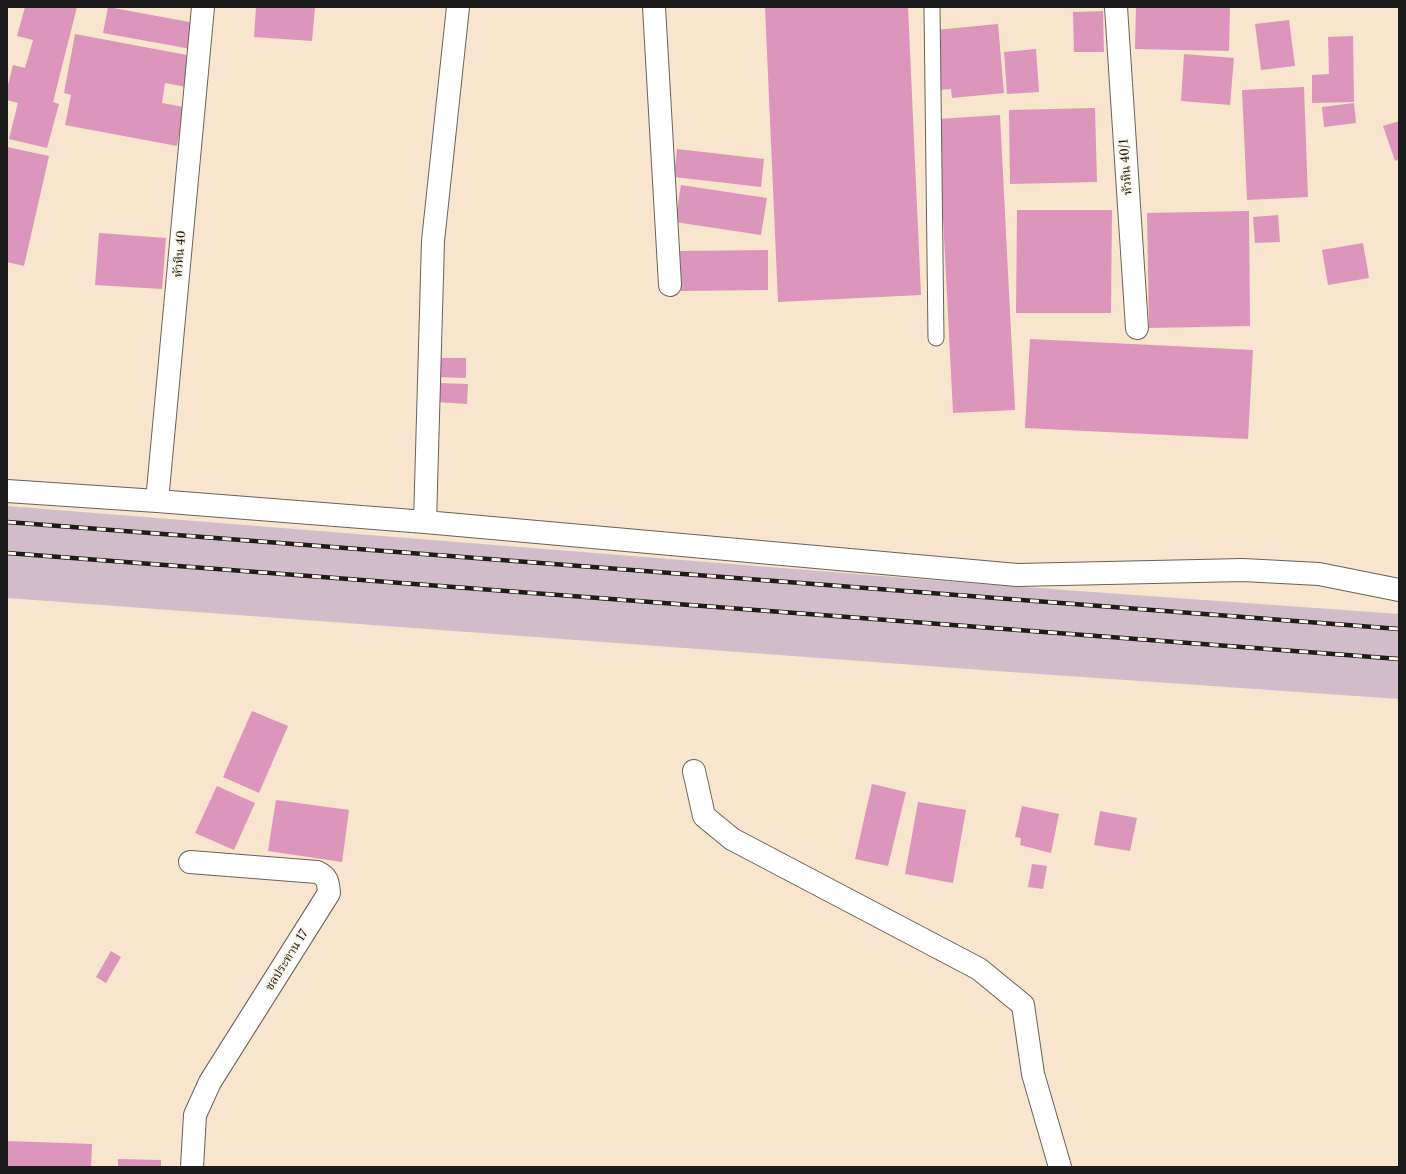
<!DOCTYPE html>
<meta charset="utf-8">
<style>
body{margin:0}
#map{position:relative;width:1406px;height:1174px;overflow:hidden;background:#f7e5cd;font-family:"Libre Caslon Text",serif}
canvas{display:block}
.frame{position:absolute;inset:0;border:8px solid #1c1c1c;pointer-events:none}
</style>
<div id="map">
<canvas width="1406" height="1174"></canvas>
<div class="frame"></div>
</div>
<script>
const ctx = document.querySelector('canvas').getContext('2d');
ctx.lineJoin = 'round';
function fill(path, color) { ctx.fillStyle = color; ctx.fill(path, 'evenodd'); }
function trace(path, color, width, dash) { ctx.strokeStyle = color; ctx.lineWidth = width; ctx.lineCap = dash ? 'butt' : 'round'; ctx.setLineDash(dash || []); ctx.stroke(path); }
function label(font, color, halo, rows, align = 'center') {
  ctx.font = font + ' "Libre Caslon Text","Noto Serif Thai",serif'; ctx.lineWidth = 3; ctx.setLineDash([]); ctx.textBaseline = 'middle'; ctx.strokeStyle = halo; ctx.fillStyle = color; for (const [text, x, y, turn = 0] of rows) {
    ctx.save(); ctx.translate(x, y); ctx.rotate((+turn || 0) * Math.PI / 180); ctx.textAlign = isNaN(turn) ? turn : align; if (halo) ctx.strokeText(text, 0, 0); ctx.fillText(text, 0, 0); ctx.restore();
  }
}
fill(new Path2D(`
 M7,506L982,584L1399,614V699L996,671L7,598Z`), '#d1bdca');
fill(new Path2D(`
 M25,7H77L53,102L59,104L47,148L9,139L18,103L7,100V89L13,65L25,68L33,40L17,36Z
 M108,7L195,23L191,49L103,33Z
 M256,7H315L312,41L254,37Z
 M765,7H908L921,295L778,302Z
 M1136,7H1230L1229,51L1135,49Z
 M1103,11L1104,52H1074L1073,12Z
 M1289,20L1295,66L1261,70L1255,24Z
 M998,24L1004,93L952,98L951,89L940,90L935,30Z
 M75,34L192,56L187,87L165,83L162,103L184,107L177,146L65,125L71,95L64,93Z
 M1353,36L1354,102L1312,103V75L1329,74L1328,37Z
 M1036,49L1039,92L1007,94L1004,52Z
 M1184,54L1234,58L1230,105L1181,101Z
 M1304,87L1308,197L1247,200L1242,90Z
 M1354,103L1356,123L1324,127L1322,107Z
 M1095,108L1097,182L1010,184L1009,110Z
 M1000,115L1015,410L953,413L938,119Z
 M1399,121V159L1395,161L1383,126Z
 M7,147L49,156L24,266L7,262Z
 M677,149L764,159L761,187L674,177Z
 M681,185L767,198L761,235L675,222Z
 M1017,210H1112L1111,313H1016Z
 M1249,211L1250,326L1149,328L1147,213Z
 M1278,215L1280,242L1255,243L1253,217Z
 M99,233L166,238L162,289L95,285Z
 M1363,243L1369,278L1328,285L1322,250Z
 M768,250V290L681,291L680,251Z
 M1030,339L1253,350L1248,439L1025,428Z
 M436,358H466V378L436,377Z
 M436,383L468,384L467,404L435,402Z
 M252,711L288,726L259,793L223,777Z
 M872,784L906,792L888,866L855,859Z
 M217,786L255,803L234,850L195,833Z
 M276,800L349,810L342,862L268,851Z
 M918,802L966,810L953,883L905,874Z
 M1022,806L1059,814L1051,853L1020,845L1021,838L1015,837Z
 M1100,811L1137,818L1130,851L1094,845Z
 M1032,864L1047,866L1043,889L1028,887Z
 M111,951L121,957L106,983L96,977Z
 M7,1141L92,1144L91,1167H7Z
 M118,1159L161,1160V1167H118Z`), '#dc96bb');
const service = new Path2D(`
 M932,7L936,338`);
const minor = new Path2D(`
 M654,7L670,285
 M1116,7L1137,328
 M7,491L157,501L425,522L1017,575L1243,570L1319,574L1399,590
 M157,501L203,7
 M425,522L433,241L458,7
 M694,771L704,816L732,839L979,969L1023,1005L1033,1074L1060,1167
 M190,862L317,872C328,877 328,882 329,893L210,1082L195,1115L192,1167`);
trace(service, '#69625a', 17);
trace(minor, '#69625a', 24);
trace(service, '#fff', 15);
trace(minor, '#fff', 22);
const rail = new Path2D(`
 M7,522L1399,629
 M7,553L1399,659`);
trace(rail, '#1c1c1c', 4.5);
trace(rail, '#fcf5e5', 3, [9]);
label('12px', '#1c1c1c', '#fcf5e5', [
 ["หัวหิน 40/1",1126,167,-94],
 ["หัวหิน 40",180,254,-85],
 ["ชลประทาน 17",287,960,-58]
]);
</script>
